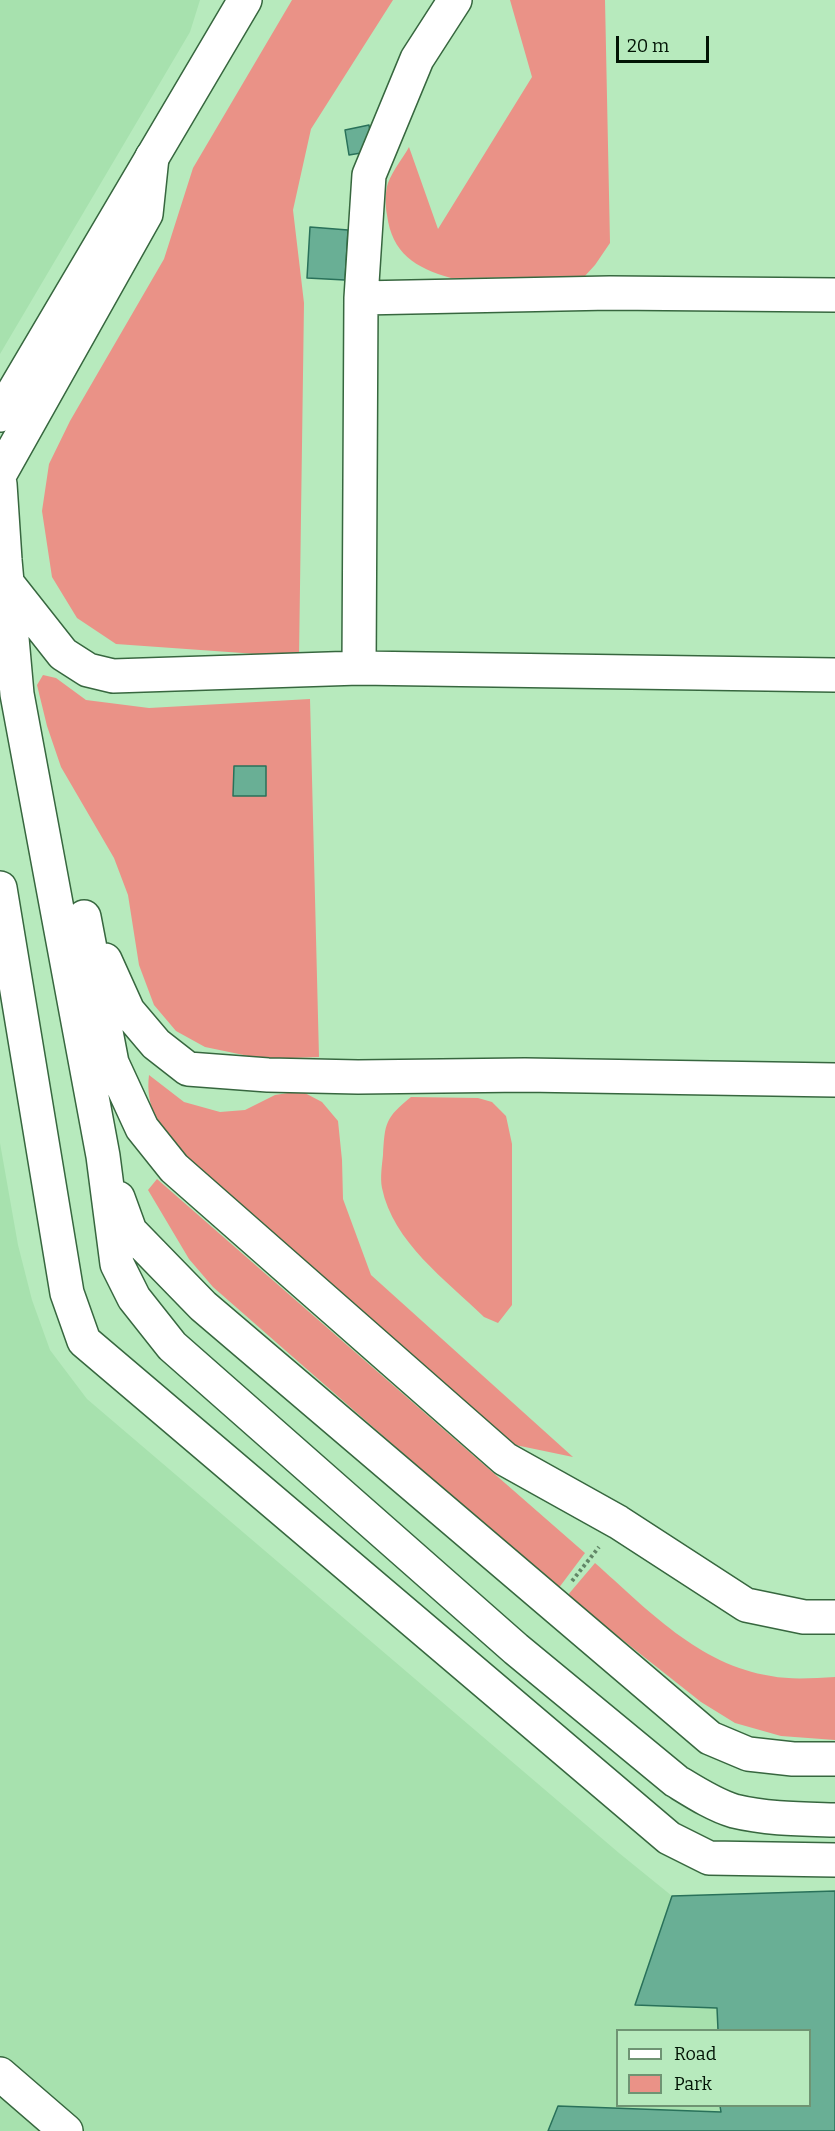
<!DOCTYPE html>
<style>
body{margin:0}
#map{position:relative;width:835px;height:2131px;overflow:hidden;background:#b7eabd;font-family:Bitter,serif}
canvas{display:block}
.legend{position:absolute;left:616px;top:2029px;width:195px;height:78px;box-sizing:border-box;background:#b7eabd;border:2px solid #6f9473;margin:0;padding:8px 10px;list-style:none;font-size:18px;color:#021405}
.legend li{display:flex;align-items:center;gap:12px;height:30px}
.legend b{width:30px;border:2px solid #6f9473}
.scale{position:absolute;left:616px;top:36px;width:93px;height:27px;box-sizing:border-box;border:3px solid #021405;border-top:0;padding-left:8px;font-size:18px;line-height:21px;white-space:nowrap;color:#021405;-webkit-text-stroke:4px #b7eabd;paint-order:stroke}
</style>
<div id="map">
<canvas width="835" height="2131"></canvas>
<ul class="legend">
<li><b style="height:8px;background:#fff"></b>Road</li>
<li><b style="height:16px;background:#ea9287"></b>Park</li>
</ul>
<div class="scale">20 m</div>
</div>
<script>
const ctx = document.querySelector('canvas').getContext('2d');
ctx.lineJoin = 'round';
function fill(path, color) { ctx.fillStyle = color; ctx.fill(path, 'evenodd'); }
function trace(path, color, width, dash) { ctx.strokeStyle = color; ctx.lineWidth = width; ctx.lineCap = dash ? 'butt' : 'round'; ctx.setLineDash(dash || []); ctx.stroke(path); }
fill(new Path2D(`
 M0,0H200L190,32L0,354Z
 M0,1143L18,1245L32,1300L50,1350L87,1399L619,1853L672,1896L835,1891V2131H0ZM618,2030H810V2106H618Z`), '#a7e1ae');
fill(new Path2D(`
 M292,0H393L311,129L293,210L304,303L299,657L116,644L77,618L52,577L42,511L49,464L70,421L164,259L193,168Z
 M510,0H605L610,243L595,265L584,277L451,278C415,268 392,253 387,215C385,205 385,192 388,183C393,170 403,158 409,147L438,229L532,77Z
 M43,675L56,678L86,700L149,708L310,699L319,1057L263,1059L205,1047L176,1031L154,1005L139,965L128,895L114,858L61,767L47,726L37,685Z
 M149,1075L184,1102L220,1112L245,1110L275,1095L301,1091L322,1102L338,1121L342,1160L343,1199L371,1275L573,1457L501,1442L175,1154C160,1126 145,1107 149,1075Z
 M411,1097L478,1098L492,1102L506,1116L512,1144V1305L498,1323L484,1317C446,1280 393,1242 382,1188C380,1178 382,1165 383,1155C385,1123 385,1118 411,1097Z
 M157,1179L585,1553L558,1589L213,1287L189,1259L148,1190Z
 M595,1563C647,1609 699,1665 771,1676C791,1680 814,1678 835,1677V1740L781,1736L735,1723L701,1702L567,1596Z`), '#ea9287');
const building = new Path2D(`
 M369,125L373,151L349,155L345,130Z
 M310,227L348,230L345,280L307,278Z
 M234,766H266V796H233Z
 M835,1891V2131H548L558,2106L721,2112L720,2106H810V2030H718L717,2008L635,2005L672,1896Z`);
fill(building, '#69af95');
trace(building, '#29715a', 1.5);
const minor = new Path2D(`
 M455,0L417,59L369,175L361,298L610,293L835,295
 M0,474L146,214L152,157
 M0,484L5,560L17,694L103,1156L117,1264L134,1298L172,1346L516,1649L676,1781C694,1792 714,1805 734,1811C767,1819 801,1819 835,1820
 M7,583L63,654L88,670L113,676L359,668L835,675
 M359,668L361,298
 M84,917L112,1063L142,1128L174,1168L505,1459L618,1522L746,1605L804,1617H835
 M105,960L128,1011L156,1044L188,1069L268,1075L358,1077L525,1075L835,1080
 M118,1198L130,1231L203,1306L710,1738L748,1754L793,1759H835
 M0,2074L66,2131`);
const major = new Path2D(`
 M0,415L245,0
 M0,888L67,1293L84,1341L669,1838L709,1858L835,1860`);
trace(minor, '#37673f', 36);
trace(major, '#37673f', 36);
trace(new Path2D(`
 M572,1581L599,1547`), '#628667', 4, [3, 3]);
trace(minor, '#fff', 33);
trace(major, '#fff', 33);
</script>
